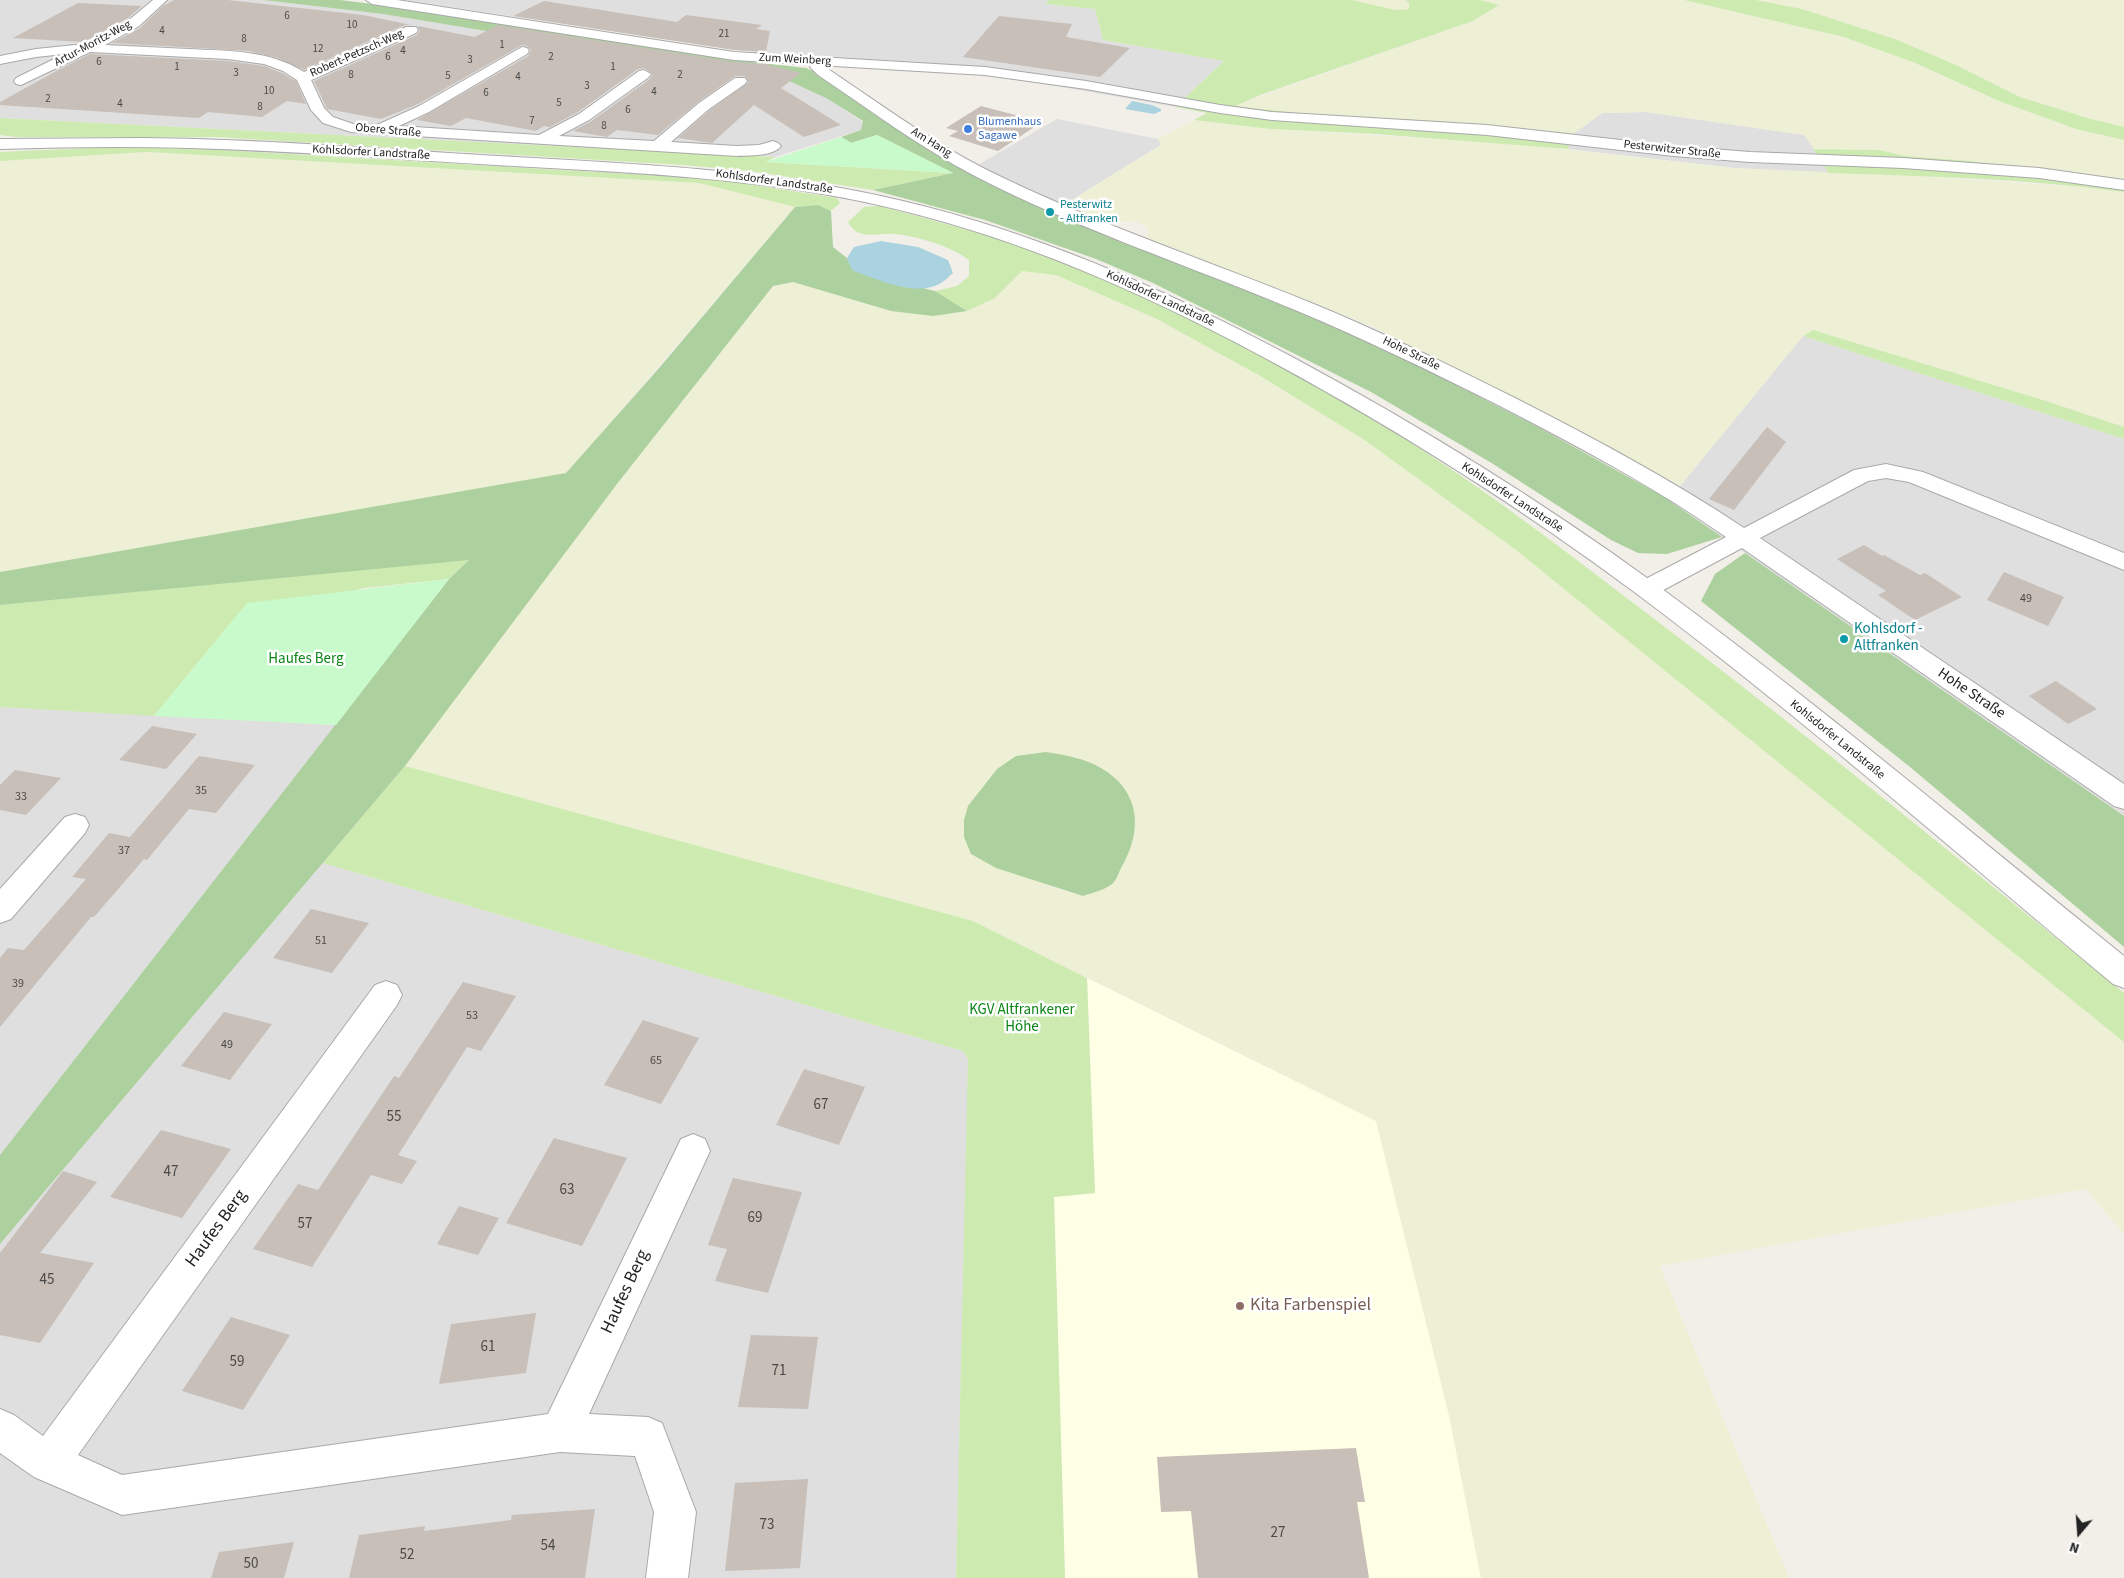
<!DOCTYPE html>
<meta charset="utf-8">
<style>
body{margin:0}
#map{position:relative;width:2124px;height:1578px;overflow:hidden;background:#f2efe9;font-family:"Source Sans 3",sans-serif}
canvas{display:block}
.north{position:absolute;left:2054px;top:1508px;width:50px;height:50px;-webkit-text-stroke:4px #fff;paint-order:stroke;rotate:198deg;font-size:14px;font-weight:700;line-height:20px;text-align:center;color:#222}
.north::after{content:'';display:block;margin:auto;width:18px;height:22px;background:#222;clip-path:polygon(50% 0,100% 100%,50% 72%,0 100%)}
</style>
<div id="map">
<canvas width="2124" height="1578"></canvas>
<div class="north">N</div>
</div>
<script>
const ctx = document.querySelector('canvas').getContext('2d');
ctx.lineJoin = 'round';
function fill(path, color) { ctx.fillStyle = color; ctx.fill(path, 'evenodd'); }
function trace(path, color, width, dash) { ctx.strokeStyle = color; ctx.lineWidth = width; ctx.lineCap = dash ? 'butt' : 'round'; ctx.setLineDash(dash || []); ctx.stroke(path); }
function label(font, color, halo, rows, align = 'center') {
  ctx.font = font + ' "Source Sans 3",sans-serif'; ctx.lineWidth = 5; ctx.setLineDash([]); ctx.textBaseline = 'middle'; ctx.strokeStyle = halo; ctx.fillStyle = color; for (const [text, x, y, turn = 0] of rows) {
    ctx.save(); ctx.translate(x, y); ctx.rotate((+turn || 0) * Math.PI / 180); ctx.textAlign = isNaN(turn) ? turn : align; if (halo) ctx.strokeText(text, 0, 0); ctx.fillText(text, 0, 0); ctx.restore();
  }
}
fill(new Path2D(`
 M0,0H263L383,14L789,81L826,98L863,122L861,130L775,157L0,118Z
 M405,0H1049L1046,4L1095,9L1103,40L1224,61L1175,107L1028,81L981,75L846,66L850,58L779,55L738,50Z
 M1646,112L1805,135L1829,173L1734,168L1568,149L1573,134L1602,113Z
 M1057,119L1158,139L1162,144L1062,206L976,166Z
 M1803,336L2124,439V816L1661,495L1680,486Z
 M0,707L336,725L0,1155Z
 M323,863L963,1051L969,1059L956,1578H0V1244Z`), '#e0dfdf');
fill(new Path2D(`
 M1087,978L1376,1121L1449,1415L1481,1578H1065L1054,1197L1095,1193Z`), '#ffffe5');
fill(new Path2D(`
 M1352,0H1405L1410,3L1409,9L1395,10Z
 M1480,0H1684L1844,37L1907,60L1999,101L2076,129L2124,140V180L1970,161L1905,156L1879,150L1813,148L1804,135L1646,112L1602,113L1573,134L1442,121L1316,115L1234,106L1473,21L1499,5Z
 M1756,0H2124V127L2091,119L2020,97L1956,65L1895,39L1802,9Z
 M1194,120L1271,129L1519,144L1734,168L1915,176L2094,188L2124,192V427L2043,400L1813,330L1803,336L1680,486L1372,326L1147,238L1148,227L1135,221L1110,223L1064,205L1161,145L1158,139Z
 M147,152L699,183L795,207L566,474L0,572V161Z
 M1022,270L1056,274L1157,319L1262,377L1366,441L1516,550L2124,1030V1234L2085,1189L1660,1266L1789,1578H1481L1449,1415L1376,1121L973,921L405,766L617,484L773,286L793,282L891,311H967L995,298ZM1076,757L1102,768L1123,786L1083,896L1058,889L1030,878L968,806L997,769Z`), '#eef0d5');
fill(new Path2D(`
 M1049,0H1352L1395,10L1409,9V3L1405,0H1480L1499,5L1473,21L1263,94L1235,106L1316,115L1442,121L1573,134L1568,149L1376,134L1271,129L1194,120L1207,113L1175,107L1224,61L1103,40L1095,9L1045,4Z
 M1684,0H1756L1802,9L1895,39L1956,65L2020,97L2091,119L2124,127V140L2076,129L1999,101L1915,63L1844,37Z
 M0,118L775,157L766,162L953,173L873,190L750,171L683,165L216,137H16L0,135Z
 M114,147L187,148L716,179L837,198L840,203L831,211L818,205L795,207L699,183L147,152L0,161V152Z
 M1813,149L1879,150L1905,156L1970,161L2124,180V192C2027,179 1927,176 1829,173Z
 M880,206C916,216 952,225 988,236C1125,280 1268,355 1390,430C1484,487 1570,555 1657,621C1816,741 1969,868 2124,993V1042L1516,550L1366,441L1262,377L1157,319L1056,275L1022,271L995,298L967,311L935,291L957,286L969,276V260C951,246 916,236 895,234C884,233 873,236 863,234C856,233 852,229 848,222L864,207Z
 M1813,330L2043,400L2124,427V439L1803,336Z
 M470,559L449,579L364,588L229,625L154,716L0,707V605Z
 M405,766L973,921L1087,978L1095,1193L1054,1197L1065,1578H956L968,1059L963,1051L323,863Z`), '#cdebb0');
fill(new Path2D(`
 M263,0H340L406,8L726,59L806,68L827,77L920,141L1295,310L1392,352L1536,426L1661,495L1722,537L1667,554L1638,553L1611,540L1490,462L1371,392L1153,283L1096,259L985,220L873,190L953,173L877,135L851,143L841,137L861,130L863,121L826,98L789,81L383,14Z
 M818,205L831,211L833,247L847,258L853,270L910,287L923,288L935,291L967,311L933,316L891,311L793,282L773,286L617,484L405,766L0,1244V1155L449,579L469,560L0,605V572L566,473L660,367L795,207Z
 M1745,553L2124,816V947L1910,767L1701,601L1715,574Z
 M1046,752C1065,755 1084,758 1101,768C1141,791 1143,831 1121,868C1119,872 1116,881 1112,884C1105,890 1091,893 1083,896L996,868L971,854L964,837V820L968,806L997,769L1016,756Z`), '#add19e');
fill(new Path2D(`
 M877,135L953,173L765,162L841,137L852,143Z
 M449,579L336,725L154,716L247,603Z`), '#c8facc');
fill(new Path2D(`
 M44,56L60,58L17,79L7,78L35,65L30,64Z`), '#e2e2e2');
fill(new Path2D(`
 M1132,101L1152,105L1161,109V111L1154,114L1125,109Z
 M881,241L918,247L948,260L953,273C949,276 945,281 941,283C917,298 875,279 852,270L847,258L854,247Z`), '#aad3df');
fill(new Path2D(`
 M174,0H228L363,15L411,25H405L304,70L278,58L249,51L112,43L140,28L163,6Z
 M544,1L677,22L686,15L762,25L756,29L770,31L766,52L734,50L513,16Z
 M78,3L142,6L128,18L84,42L13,38Z
 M999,16L1072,24L1066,37L1130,48L1100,77L963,57Z
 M497,25L734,62L766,64L801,73L781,88L841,125L804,137L754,105L712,143L678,138L710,110L749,82L745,76H735L698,102L658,135L617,130L607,137L573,131L590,122L650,79L653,74L644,68L638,69L578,112L550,127L544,126L536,131L466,118L451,126L417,120L528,56L531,50L527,46L522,45L418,104L381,119L327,109L314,81L417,35L420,31L418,26L475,37Z
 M90,54L228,61L264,66L282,73L296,81L306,104L287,101L262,117L208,112L199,118L0,105V102L60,69Z
 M981,106L1042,122L998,151L949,136L958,131L946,128Z
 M1767,427L1786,442L1734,510L1709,499Z
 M1864,545L1882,556L1884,555L1920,575L1925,573L1962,597L1915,620L1878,595L1886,591L1837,559Z
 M2004,572L2064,597L2048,626L1987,600Z
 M2056,681L2097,709L2068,724L2029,696Z
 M152,726L197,734L166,769L119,760Z
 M199,756L255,765L216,813L189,809L147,860L144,859L94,917H91L0,1027V958L8,948L24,950L86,879L72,877L109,833L130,837Z
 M15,770L61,778L26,815L0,810V785Z
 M311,909L369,923L332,973L273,958Z
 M463,982L516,996L481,1051L467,1047L398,1155L417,1161L402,1184L371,1175L312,1267L253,1249L298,1184L318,1190L394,1076L399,1078Z
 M224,1012L272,1024L230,1080L181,1066Z
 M643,1020L699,1038L661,1104L604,1085Z
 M804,1069L865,1087L839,1145L776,1125Z
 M161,1130L231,1149L182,1218L110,1197Z
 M554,1138L627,1158L582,1246L506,1223Z
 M63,1171L97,1182L40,1253L94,1263L40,1343L0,1335V1253Z
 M733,1178L802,1192L768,1293L715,1281L727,1249L708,1245Z
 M459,1206L499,1218L478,1255L437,1244Z
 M536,1313L526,1373L439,1384L451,1324Z
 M231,1317L290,1335L243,1410L182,1391Z
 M751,1335L818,1337L808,1409L738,1407Z
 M1356,1448L1365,1502H1357L1369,1578H1198L1191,1511L1161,1512L1157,1457Z
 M808,1479L800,1568L725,1571L735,1483Z
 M595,1509L585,1578H349L359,1535L425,1526L424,1531L511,1520L512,1515Z
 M294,1542L284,1578H211L219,1552Z`), '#c7bfb8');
const minor = new Path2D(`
 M153,0H167L139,26L105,45C133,46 161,48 189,49C228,51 270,50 304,72L406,27H416L418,30L416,33L311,80L324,108L333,117L353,124L377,125L419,106L522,47L527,48L529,51L527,54L429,112L399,126L539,135L579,114L639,71L644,70L651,74L649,77L589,120L559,136L654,141L699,103L735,78H745L747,81L745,84L709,109L671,142L737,146L759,145L773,141L778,143L781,146C772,157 750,155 737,156L351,132L323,123L311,110L297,80L283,71L264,64L228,59L90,52L21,85L16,84L14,81L16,78L64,54L36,57L0,64V56L36,49L85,44L129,20Z
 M821,58L828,62L825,66L828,69C879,103 930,141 985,169C1089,221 1201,258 1309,302C1380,331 1447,364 1515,398C1593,438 1671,479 1744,528L1854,470L1886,464L1923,472L2124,553V570L1909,482L1886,478L1868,481L1760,538L2124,784V809L2114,806L1742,548L1654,595L1646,597L1638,595L1634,589L1638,583L1726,537C1655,487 1577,446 1500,406C1432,372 1365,339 1295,310C1188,265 1077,229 973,175C919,147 869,109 818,75L810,67L816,59Z
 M75,814L85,817L89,825L85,833L11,919L0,923V889L65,817Z
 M386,981L397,985L402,995L397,1005L78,1455L122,1475L548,1414L681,1139L693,1134L705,1139L710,1151L589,1414L648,1417L662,1423L696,1512L688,1578H646L654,1512L635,1456L560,1452L122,1515L34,1477L0,1453V1409L14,1415L43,1436L375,985Z`);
const tertiary = new Path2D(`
 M366,0H397L734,52L985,67L1086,81L1220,105L1272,112L1487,125L1674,146L1750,152L1903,158L2039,168L2124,180V190L2039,178L1903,168L1750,162L1674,156L1487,135L1272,120L1220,113L1086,89L985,75L734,60L372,4Z
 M143,138C261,139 379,149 498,156C642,164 787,170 927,207C1057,241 1178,296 1296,359C1420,426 1540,500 1654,583C1815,701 1968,830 2124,956V988L2113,984C1955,852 1801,717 1637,594C1523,509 1403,433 1278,365C1164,303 1045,248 919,215C782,178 638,173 496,165C394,159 292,151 189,148C126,146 63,147 0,149V139Z`);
trace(minor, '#a9a9a9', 2);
trace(tertiary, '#a9a9a9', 2);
fill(minor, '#fff');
fill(tertiary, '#fff');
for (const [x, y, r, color] of [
 [968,129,5,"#3f7fe0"],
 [1050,212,5,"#0f9aa8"],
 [1844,639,5,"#0f9aa8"],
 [1240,1306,5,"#8d6e63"]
]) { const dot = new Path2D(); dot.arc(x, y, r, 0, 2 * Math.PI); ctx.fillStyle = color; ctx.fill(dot); trace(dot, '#fff', 2); }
label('11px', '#4b4948', null, [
 ["6",287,17],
 ["10",352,26],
 ["4",162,32],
 ["21",724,35],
 ["8",244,40],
 ["1",502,46],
 ["12",318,50],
 ["4",403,52],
 ["6",388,58],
 ["2",551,58],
 ["3",470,61],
 ["6",99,63],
 ["1",177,68],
 ["1",613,68],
 ["3",236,74],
 ["8",351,76],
 ["2",680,76],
 ["5",448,77],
 ["4",518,78],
 ["3",587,87],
 ["10",269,92],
 ["4",654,93],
 ["6",486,94],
 ["2",48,100],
 ["5",559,104],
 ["4",120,105],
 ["8",260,108],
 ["6",628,111],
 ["7",532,122],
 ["8",604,127]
]);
label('12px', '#222', '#fff', [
 ["Artur-Moritz-Weg",93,44,-28],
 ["Robert-Petzsch-Weg",357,54,-24],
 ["Zum Weinberg",795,60,3],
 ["Obere Straße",388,131,5],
 ["Am Hang",931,143,32],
 ["Pesterwitzer Straße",1672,150,6],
 ["Kohlsdorfer Landstraße",371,153,3],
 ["Kohlsdorfer Landstraße",774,182,8],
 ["Kohlsdorfer Landstraße",1160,299,25],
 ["Hohe Straße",1411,354,26],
 ["Kohlsdorfer Landstraße",1512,498,33],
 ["Kohlsdorfer Landstraße",1837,740,39]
]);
label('12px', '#366cbe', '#fff', [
 ["Blumenhaus",978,122],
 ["Sagawe",978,136]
], 'left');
label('12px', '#0d838f', '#fff', [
 ["Pesterwitz",1060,205],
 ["- Altfranken",1060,219]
], 'left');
label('12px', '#4b4948', null, [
 ["49",2026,599],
 ["35",201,791],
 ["33",21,797],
 ["37",124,851],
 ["51",321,941],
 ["39",18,984],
 ["53",472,1016],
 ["49",227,1045],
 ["65",656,1061]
]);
label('15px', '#0d838f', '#fff', [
 ["Kohlsdorf -",1854,630],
 ["Altfranken",1854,647]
], 'left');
label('15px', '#0c8416', '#fff', [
 ["Haufes Berg",306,660],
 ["KGV Altfrankener",1022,1011],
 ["Höhe",1022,1028]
]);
label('15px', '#222', '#fff', [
 ["Hohe Straße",1971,694,34]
]);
label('15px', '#4b4948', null, [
 ["67",821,1106],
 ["55",394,1118],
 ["47",171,1173],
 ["63",567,1191],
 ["69",755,1219],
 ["57",305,1225],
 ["45",47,1281],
 ["61",488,1348],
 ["59",237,1363],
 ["71",779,1372],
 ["73",767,1526],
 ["27",1278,1534],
 ["54",548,1547],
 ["52",407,1556],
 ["50",251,1565]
]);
label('18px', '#222', '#fff', [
 ["Haufes Berg",217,1229,-54],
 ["Haufes Berg",626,1292,-65]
]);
label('18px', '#785e54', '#fff', [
 ["Kita Farbenspiel",1250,1306]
], 'left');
</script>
